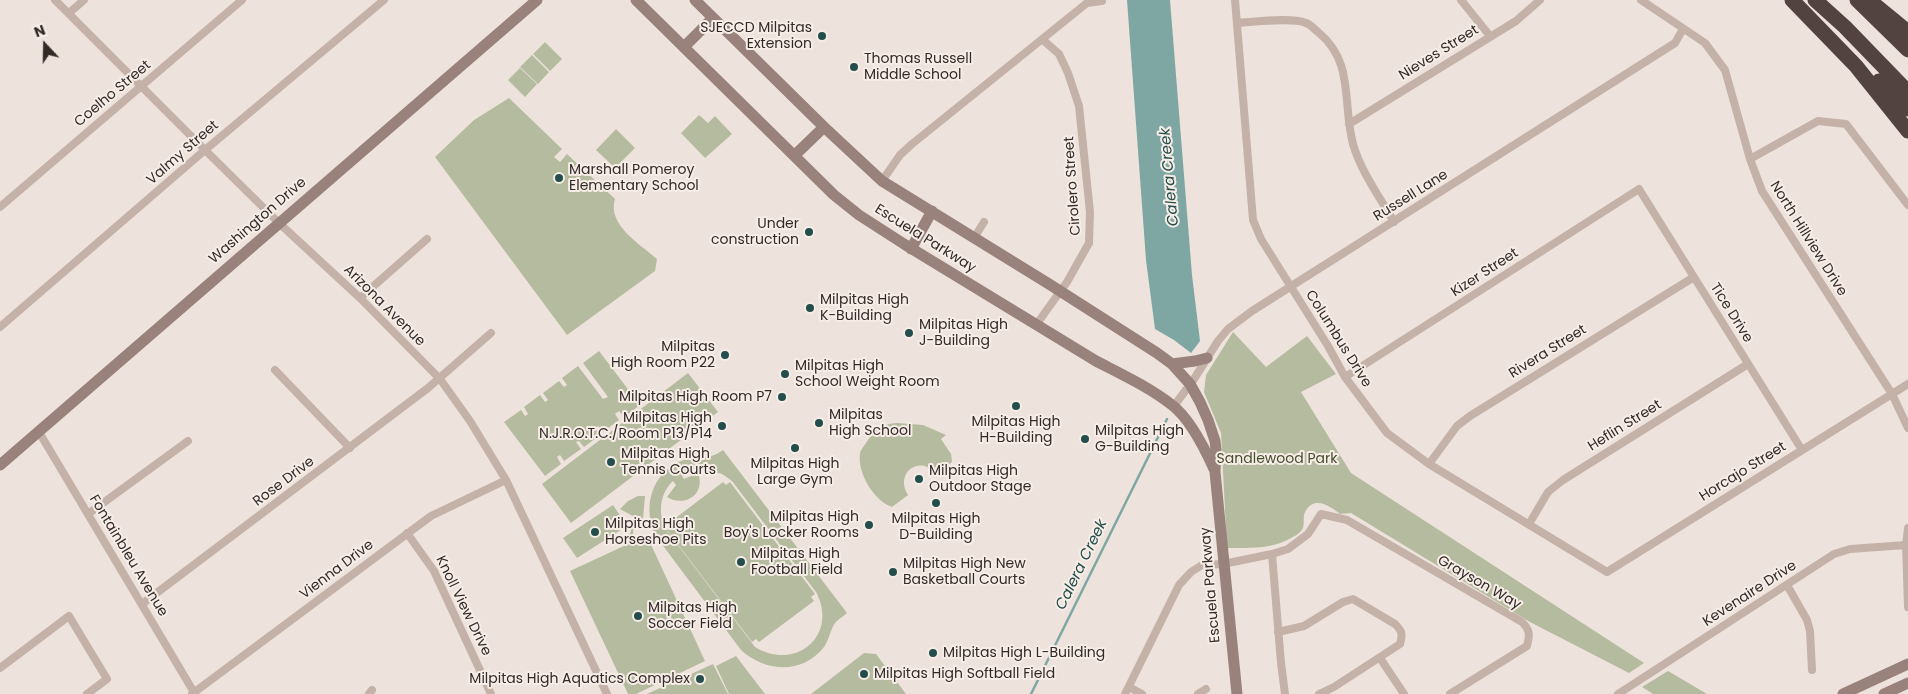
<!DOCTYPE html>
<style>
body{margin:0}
#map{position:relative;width:1908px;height:694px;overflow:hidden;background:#eee3dc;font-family:Poppins,sans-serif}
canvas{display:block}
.north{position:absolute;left:20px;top:20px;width:50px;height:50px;-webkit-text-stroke:4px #f6ede7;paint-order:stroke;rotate:339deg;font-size:14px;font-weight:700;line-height:20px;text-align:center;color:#332a28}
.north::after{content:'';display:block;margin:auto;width:18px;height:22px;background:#332a28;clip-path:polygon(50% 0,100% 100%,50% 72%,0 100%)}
</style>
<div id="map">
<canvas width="1908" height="694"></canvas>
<div class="north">N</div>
</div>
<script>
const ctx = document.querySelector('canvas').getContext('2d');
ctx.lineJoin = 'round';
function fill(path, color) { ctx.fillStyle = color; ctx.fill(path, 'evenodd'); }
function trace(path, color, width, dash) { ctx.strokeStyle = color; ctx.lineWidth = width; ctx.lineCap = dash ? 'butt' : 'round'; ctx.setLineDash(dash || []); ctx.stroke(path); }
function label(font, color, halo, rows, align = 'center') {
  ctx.font = font + ' Poppins,sans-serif'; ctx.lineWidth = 4; ctx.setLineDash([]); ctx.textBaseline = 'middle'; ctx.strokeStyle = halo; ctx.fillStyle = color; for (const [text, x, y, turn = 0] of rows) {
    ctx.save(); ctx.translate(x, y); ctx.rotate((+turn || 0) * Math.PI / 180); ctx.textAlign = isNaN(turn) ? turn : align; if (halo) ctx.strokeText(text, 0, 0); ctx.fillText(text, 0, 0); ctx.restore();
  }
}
fill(new Path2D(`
 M545,42L562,59L550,71L533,54Z
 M532,55L549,72L538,84L520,67Z
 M520,68L537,84L525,97L508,80Z
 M509,98L562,149L554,157L560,162L567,154L615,199C607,225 640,244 657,259L655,271L567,335L435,157L474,120Z
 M699,115L708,123L715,116L732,134L705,158L681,133Z
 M616,129L635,148L615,168L596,150Z
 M1233,332L1266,367L1307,336L1336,374L1301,392L1351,473L1644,663L1629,673L1530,622L1351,513L1340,514C1330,506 1314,495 1305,512C1302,518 1306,526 1301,531C1298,535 1289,539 1285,541C1268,549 1246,548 1227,548L1221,433L1204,392L1206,375Z
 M599,351L640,405L624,417L619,411L615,414L619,420L603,432L598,426L595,428L600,435L584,447L579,441L576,442L581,449L564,461L560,455L557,457L561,464L545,476L504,422L521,410L525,416L528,414L524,407L540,395L545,402L548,400L543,393L559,381L564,387L567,385L562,378L578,366L603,399L608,397L583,363Z
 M688,373L718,412L571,523L542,484Z
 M897,423L923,425L946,435L941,439L951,454L952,462L936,474C920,454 894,473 908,495L892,507C874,501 857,473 860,453C861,449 864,446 866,443C874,430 882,424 897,423Z
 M723,450L847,613C844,616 838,619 835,623C831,628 829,640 824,647C802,675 765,672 741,650L655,535C641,503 654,467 690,458C707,454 707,461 723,450ZM702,468L722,474L732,481L816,592C839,635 796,672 755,647L665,528C658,512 660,493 673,481L676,485L667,497C685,508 706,494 698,473L684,479L681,474L694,469Z
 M723,482L726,485L730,482L815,594L811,597L814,601L759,642L756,639L752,642L667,530L671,527L669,523Z
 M638,496H645L643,519L645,523L641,525L640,520L620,509L628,501Z
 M613,505L627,526L577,558L563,538Z
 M631,527H634L633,532L635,541L647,536L705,661L636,694H628L570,571L626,545L631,531Z
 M864,653L876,654L906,694H811Z
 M736,656L765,694H729L716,666Z
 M713,664L728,694H647Z
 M1668,671L1707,694H1653L1642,687Z`), '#b5bb9e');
fill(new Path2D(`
 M1127,0H1170L1192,275L1200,341L1191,353L1174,340L1155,329L1146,260Z`), '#7ea7a4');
trace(new Path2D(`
 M1031,694L1167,419`), '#7ea7a4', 2.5);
trace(new Path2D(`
 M55,0L205,150L279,223L360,298L440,379L470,421L506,480L607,694
 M1235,0L1253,220L1261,239L1328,346L1345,377L1387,433L1429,464L1607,572L1908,384
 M1461,0L1490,36
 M1641,0L1705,43L1725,70L1750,159L1762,191L1892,394L1908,428
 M69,13L84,0
 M1237,23C1254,22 1291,17 1306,23C1310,24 1314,29 1318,32C1355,62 1342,103 1353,144C1360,170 1381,199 1394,222
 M1349,124L1516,21L1540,0
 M1750,159L1818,121L1846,124L1908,205
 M882,181L900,155L912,144L1087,3L1102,1
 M0,207L242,0
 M974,238L984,222
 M360,298L427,239
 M1036,325L1067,282L1089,243L1090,212L1079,106L1068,73L1059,54L1043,40
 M0,327L205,150L384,0
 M275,370L350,448
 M1345,377L1639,189L1802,450
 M1174,406L1194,379L1218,341L1228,329L1252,311L1675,43L1683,29
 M39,432L195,694
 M1429,464L1457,426L1470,416L1694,277
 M88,514L188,441
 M1529,524L1548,492L1563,480L1748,364
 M1908,528L1906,545L1908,607
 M407,533L434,571L491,694
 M1272,554L1281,663L1285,694
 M1787,585L1807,620L1810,631L1812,670
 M142,604L428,388L491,333
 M1278,632L1304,626L1343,602L1353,599L1395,624C1402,631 1403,634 1400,644L1334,687L1319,694
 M1380,658L1404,694
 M0,668L69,616L107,679L87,694
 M1129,687L1142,694
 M192,694L431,516L506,480
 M369,694L372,690
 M1125,694L1179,585L1191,572L1202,565L1223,564L1272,554L1288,549L1308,534L1321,514L1347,520L1522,622C1530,630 1530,635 1527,646L1450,694
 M1198,694L1206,689
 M1618,694L1834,554L1850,549L1906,545`), '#c4b2a9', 8);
trace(new Path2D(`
 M636,0L834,195L859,215L904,244L1096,361C1121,374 1149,387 1172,405C1189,418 1205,449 1214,469
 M695,0L824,127L882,181L1049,284L1157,353L1172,364L1190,384L1200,402L1208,420L1215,441L1216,450L1215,472L1237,694
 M684,47L713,18
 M795,155L824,127
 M911,249L932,211
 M1172,364L1195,361L1207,358
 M0,465L537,0
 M1843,694L1908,664
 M1884,694L1908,683`), '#98827b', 11);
trace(new Path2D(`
 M1792,0L1856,66L1908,131
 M1815,0L1845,27L1908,92
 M1857,0L1908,50
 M1869,0L1908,32
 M1879,81L1908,109`), '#524340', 15);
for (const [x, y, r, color] of [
 [822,36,5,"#234e4c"],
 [854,67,5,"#234e4c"],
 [559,178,5,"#234e4c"],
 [809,232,5,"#234e4c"],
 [810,308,5,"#234e4c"],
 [909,333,5,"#234e4c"],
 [725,355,5,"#234e4c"],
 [785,374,5,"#234e4c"],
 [782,397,5,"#234e4c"],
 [1016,406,5,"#234e4c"],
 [819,423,5,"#234e4c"],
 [722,426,5,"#234e4c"],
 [1085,439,5,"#234e4c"],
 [795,448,5,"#234e4c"],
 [611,462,5,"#234e4c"],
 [919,479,5,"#234e4c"],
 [936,503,5,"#234e4c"],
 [869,525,5,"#234e4c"],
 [595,532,5,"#234e4c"],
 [741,562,5,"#234e4c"],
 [893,572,5,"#234e4c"],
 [638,616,5,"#234e4c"],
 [933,653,5,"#234e4c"],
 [864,674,5,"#234e4c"],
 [700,679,5,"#234e4c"]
]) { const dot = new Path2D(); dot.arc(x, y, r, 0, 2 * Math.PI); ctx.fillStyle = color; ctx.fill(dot); trace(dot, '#f6ede7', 2); }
label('14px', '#332a28', '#f6ede7', [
 ["SJECCD Milpitas",812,28,"right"],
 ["Extension",812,44,"right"],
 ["Thomas Russell",864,59],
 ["Middle School",864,75],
 ["Marshall Pomeroy",569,170],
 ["Elementary School",569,186],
 ["Under",799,224,"right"],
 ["construction",799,240,"right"],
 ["Milpitas High",820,300],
 ["K-Building",820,316],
 ["Milpitas High",919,325],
 ["J-Building",919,341],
 ["Milpitas",715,347,"right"],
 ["High Room P22",715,363,"right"],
 ["Milpitas High",795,366],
 ["School Weight Room",795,382],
 ["Milpitas High Room P7",772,397,"right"],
 ["Milpitas",829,415],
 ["High School",829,431],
 ["Milpitas High",712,418,"right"],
 ["N.J.R.O.T.C./Room P13/P14",712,434,"right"],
 ["Milpitas High",1016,422,"center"],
 ["H-Building",1016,438,"center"],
 ["Milpitas High",1095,431],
 ["G-Building",1095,447],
 ["Milpitas High",621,454],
 ["Tennis Courts",621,470],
 ["Milpitas High",795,464,"center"],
 ["Large Gym",795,480,"center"],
 ["Milpitas High",929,471],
 ["Outdoor Stage",929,487],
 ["Milpitas High",859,517,"right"],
 ["Boy's Locker Rooms",859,533,"right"],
 ["Milpitas High",936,519,"center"],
 ["D-Building",936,535,"center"],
 ["Milpitas High",605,524],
 ["Horseshoe Pits",605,540],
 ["Milpitas High",751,554],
 ["Football Field",751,570],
 ["Milpitas High New",903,564],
 ["Basketball Courts",903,580],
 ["Milpitas High",648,608],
 ["Soccer Field",648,624],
 ["Milpitas High L-Building",943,653],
 ["Milpitas High Softball Field",874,674],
 ["Milpitas High Aquatics Complex",690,679,"right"]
], 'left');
label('14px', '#332a28', '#f6ede7', [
 ["Nieves Street",1439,53,-32],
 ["Coelho Street",113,94,-40],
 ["Valmy Street",183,153,-41],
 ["Cirolero Street",1073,186,-94],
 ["Russell Lane",1411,196,-32],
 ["Washington Drive",258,221,-41],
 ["Escuela Parkway",925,239,32],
 ["North Hillview Drive",1808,239,58],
 ["Kizer Street",1485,273,-33],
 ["Arizona Avenue",384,306,45],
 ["Tice Drive",1731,313,58],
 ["Columbus Drive",1338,339,58],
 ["Rivera Street",1548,352,-32],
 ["Heflin Street",1625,426,-32],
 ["Horcajo Street",1743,472,-32],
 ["Rose Drive",284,482,-37],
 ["Fontainbleu Avenue",128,556,59],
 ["Vienna Drive",337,570,-37],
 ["Grayson Way",1479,583,30],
 ["Escuela Parkway",1211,585,-95],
 ["Kevenaire Drive",1750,594,-33],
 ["Knoll View Drive",463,606,64]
]);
label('14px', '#464e2f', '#f6ede7', [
 ["Sandlewood Park",1277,459]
]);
label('italic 15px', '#234e4c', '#f6ede7', [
 ["Calera Creek",1170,177,-95],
 ["Calera Creek",1082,565,-64]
]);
</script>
